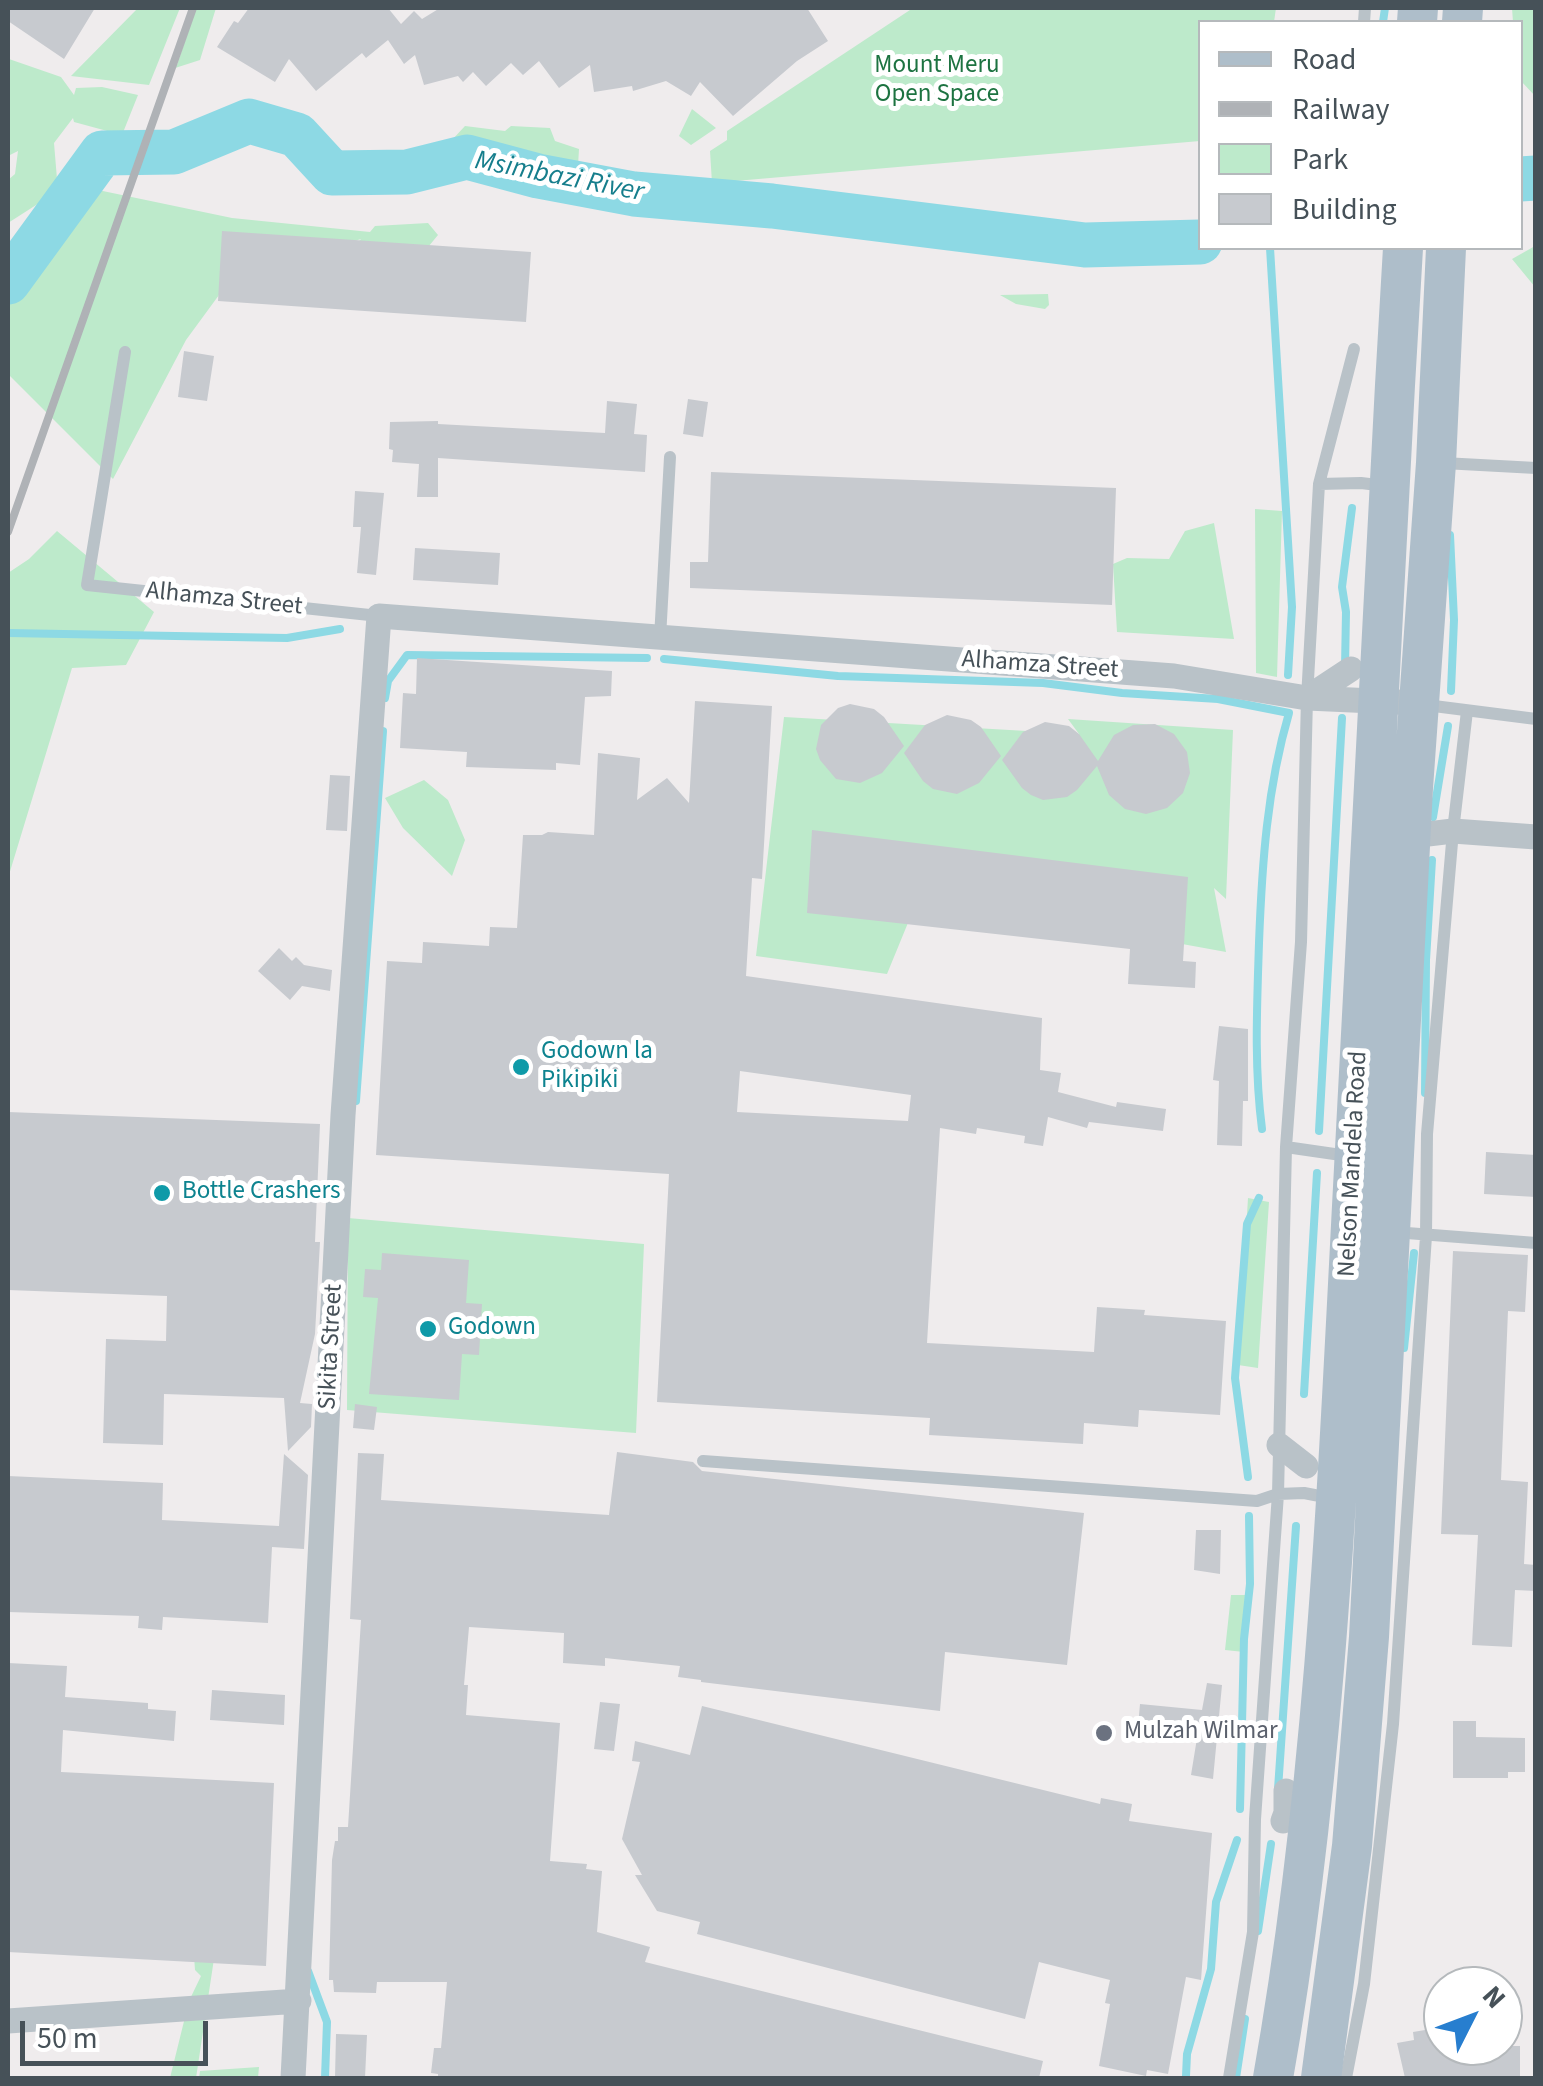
<!DOCTYPE html>
<style>
body{margin:0}
#map{position:relative;width:1543px;height:2086px;overflow:hidden;background:#efeced;font-family:"Source Sans 3",sans-serif}
canvas{display:block}
.frame{position:absolute;inset:0;border:10px solid #465158;pointer-events:none}
.legend{position:absolute;left:1198px;top:20px;width:325px;height:230px;box-sizing:border-box;background:#fff;border:2px solid #b5b9bc;margin:0;padding:12px 18px;list-style:none;font-size:30px;color:#465158}
.legend li{display:flex;align-items:center;gap:20px;height:50px}
.legend b{width:50px;border:2px solid #b5b9bc}
.north{position:absolute;left:1423px;top:1966px;width:100px;height:100px;box-sizing:border-box;background:#fff;border:2px solid #b5b9bc;border-radius:50%;rotate:48deg;font-size:28px;font-weight:700;line-height:40px;text-align:center;color:#465158}
.north::after{content:'';display:block;margin:auto;width:35px;height:45px;background:#277ecf;clip-path:polygon(50% 0,100% 100%,50% 72%,0 100%)}
.scale{position:absolute;left:20px;top:2021px;width:188px;height:45px;box-sizing:border-box;border:5px solid #465158;border-top:0;padding-left:12px;font-size:30px;line-height:35px;white-space:nowrap;color:#465158;-webkit-text-stroke:8px #fff;paint-order:stroke}
</style>
<div id="map">
<canvas width="1543" height="2086"></canvas>
<div class="frame"></div>
<ul class="legend">
<li><b style="height:12px;background:#aebeca"></b>Road</li>
<li><b style="height:12px;background:#afb2b6"></b>Railway</li>
<li><b style="height:28px;background:#bdeacb"></b>Park</li>
<li><b style="height:28px;background:#c7cacf"></b>Building</li>
</ul>
<div class="north">N</div>
<div class="scale">50 m</div>
</div>
<script>
const ctx = document.querySelector('canvas').getContext('2d');
ctx.lineJoin = 'round';
function fill(path, color) { ctx.fillStyle = color; ctx.fill(path, 'evenodd'); }
function trace(path, color, width, dash) { ctx.strokeStyle = color; ctx.lineWidth = width; ctx.lineCap = dash ? 'butt' : 'round'; ctx.setLineDash(dash || []); ctx.stroke(path); }
function label(font, color, halo, rows, align = 'center') {
  ctx.font = font + ' "Source Sans 3",sans-serif'; ctx.lineWidth = 10; ctx.setLineDash([]); ctx.textBaseline = 'middle'; ctx.strokeStyle = halo; ctx.fillStyle = color; for (const [text, x, y, turn = 0] of rows) {
    ctx.save(); ctx.translate(x, y); ctx.rotate((+turn || 0) * Math.PI / 180); ctx.textAlign = isNaN(turn) ? turn : align; if (halo) ctx.strokeText(text, 0, 0); ctx.fillText(text, 0, 0); ctx.restore();
  }
}
fill(new Path2D(`
 M138,8H180L149,85L71,76Z
 M196,8H216L200,60L172,69L177,65Z
 M913,8H1276L1274,22H1200V141L712,183L710,151L727,140V131Z
 M1512,8H1535V96L1521,81L1520,22H1513Z
 M9,59L61,77L74,95L76,88L102,87L138,95L122,135L74,122L73,118L54,143L58,191L8,223V180L15,174L18,151L8,156Z
 M692,109L716,128L691,145L679,136Z
 M465,126L505,131L511,126L550,128L555,141L579,149L578,166L451,141Z
 M98,190L232,218L370,232L375,226L428,223L438,235L419,258L346,255L361,239L230,280L186,340L113,479L8,374V269Z
 M1535,246V287L1512,259Z
 M1048,294L1049,305L1045,309L1016,304L1000,295Z
 M1255,509L1282,511L1277,677L1256,673Z
 M1214,523L1234,639L1117,632L1113,564L1127,558L1169,559L1185,531Z
 M57,531L154,612L126,665L72,668L8,878V573L29,559Z
 M784,717L1079,734L1068,719L1233,730L1226,899L1214,888L1226,952L919,896L887,974L756,956Z
 M424,780L448,800L465,840L452,876L403,828L385,798Z
 M1248,1198L1269,1202L1258,1368L1238,1365Z
 M348,1218L644,1244L636,1433L347,1410Z
 M1231,1595H1245L1244,1652L1225,1650Z
 M220,1919L196,2078H170L189,2001L201,1976L195,1970L194,1956Z
 M259,2067L258,2078H199L200,2071Z`), '#bdeacb');
trace(new Path2D(`
 M1383,22L1385,8
 M1270,248L1292,607L1288,675
 M1450,535L1454,620L1451,691
 M8,633L287,638L340,629
 M664,659L838,676L1043,683L1122,693L1218,699L1289,713C1267,788 1262,864 1259,943C1257,1006 1254,1067 1262,1129
 M1345,667L1346,612L1342,587L1352,508
 M385,698L388,681L407,655L647,658
 M1433,817L1448,726
 M1425,1093L1426,960L1432,860
 M356,1101L383,731
 M1319,1131L1342,718
 M1404,1348L1414,1253
 M1304,1394L1317,1173
 M1248,1477L1235,1378L1247,1224L1259,1198
 M1278,1789L1296,1526
 M1240,1809L1244,1639L1250,1584L1249,1516
 M1258,1931L1271,1844
 M308,1971L327,2022L325,2078
 M1186,2076L1187,2054L1211,1969L1216,1902L1237,1840
 M1236,2078L1245,2019`), '#8dd9e4', 8);
trace(new Path2D(`
 M1520,179L1536,178
 M8,282L102,153L174,152L249,121L297,135L332,173L407,172L467,157L538,176L634,194L772,206L1085,245L1200,242`), '#8dd9e4', 45);
fill(new Path2D(`
 M8,8H95L64,59L8,21Z
 M249,8H388L401,24L414,11L422,19L440,8H807L828,41L797,61L733,116L700,82L691,96L666,81L633,91L632,86L594,92L590,65L559,88L539,61L523,75L511,63L486,86L473,72L463,82L458,76L424,85L415,55L404,64L388,40L366,58L362,53L316,91L289,59L275,82L217,47L234,21L238,23Z
 M222,231L531,252L526,322L218,301Z
 M184,351L214,356L207,401L178,397Z
 M688,399L708,402L703,437L683,434Z
 M607,401L637,404L634,434L647,435L645,472L438,458V497H417L419,464L392,462L393,450L389,449L390,422L438,421V424L605,433Z
 M711,472L1116,488L1112,605L690,588V562H708Z
 M355,491L384,493L376,575L357,573L361,527H353Z
 M415,548L500,553L498,585L413,580Z
 M417,658L612,671L611,696L585,697L580,765L556,763V770L466,767L467,752L400,748L403,693L416,694Z
 M695,701L772,706L762,879L752,878L746,976L1042,1018L1040,1070L1061,1073L1058,1092L1116,1107L1117,1102L1166,1109L1163,1131L1089,1122L1087,1128L1048,1117L1043,1146L1024,1143L1025,1136L977,1128L976,1134L940,1128L927,1343L1094,1352L1097,1307L1145,1310L1144,1315L1226,1321L1220,1415L1139,1410L1138,1427L1084,1423L1083,1444L929,1435L930,1418L657,1402L669,1174L376,1155L387,961L422,963L423,942L489,946L490,927L517,928L523,835H542L548,832L594,835L598,753L640,758L637,800L667,778L689,803ZM740,1071L911,1095L908,1121L737,1112Z
 M850,704L874,709L884,717L904,746L882,773L860,783L836,779L820,760L816,749L821,725L838,708Z
 M947,715L971,720L981,727L1001,756L979,783L957,794L933,789L923,781L904,753L925,725Z
 M1045,722L1069,726L1079,734L1098,761L1114,735L1133,725L1155,724L1174,734L1187,752L1190,773L1183,793L1167,808L1146,814L1125,809L1109,795L1097,766L1077,790L1067,797L1043,800L1031,795L1022,788L1002,760L1023,732Z
 M330,775L350,776L347,831L326,830Z
 M812,830L1188,877L1183,961L1196,962L1195,988L1128,984L1130,949L807,913Z
 M279,948L292,961L296,957L304,965L332,970L330,991L302,986L290,1000L258,971Z
 M1219,1026L1248,1029V1101H1243L1242,1146L1217,1145L1219,1081L1213,1080Z
 M8,1112L320,1124L315,1242H320L315,1334L300,1403L312,1404L311,1427L288,1451L284,1398L164,1394L163,1445L103,1443L106,1339L166,1341L167,1296L8,1290Z
 M1486,1152L1536,1155V1197L1484,1194Z
 M1453,1251L1528,1255L1525,1312L1508,1311L1501,1480L1528,1482L1524,1564L1536,1565V1591L1515,1590L1512,1647L1472,1645L1478,1535L1441,1534Z
 M382,1253L469,1260L466,1303L482,1304L479,1355L462,1354L459,1400L369,1394L378,1298L363,1297L365,1269L381,1270Z
 M355,1404L377,1407L374,1430L353,1428Z
 M617,1452L693,1462L702,1471L1084,1513L1067,1665L945,1652L940,1711L701,1682V1680L678,1677L680,1666L605,1658V1666L563,1663L564,1633L469,1627L464,1685H468L466,1715L560,1723L550,1861L587,1864L586,1869L602,1871L597,1932L650,1947L645,1962L1043,2061L1039,2078H438V2074L431,2073L434,2048H441L447,1982H377L376,1993L334,1992L333,1980H329L332,1860L335,1841H338V1827H348L361,1620L350,1619L358,1453L384,1454L381,1500L609,1515Z
 M284,1454L308,1475L304,1549L272,1547L268,1623L163,1617L162,1630L138,1628L139,1616L8,1612V1476L163,1483L162,1520L279,1526Z
 M1196,1530H1221L1220,1574L1194,1570Z
 M8,1663L67,1666L65,1697L148,1703V1709L176,1711L174,1741L63,1730L61,1772L274,1783L266,1966L8,1952Z
 M1207,1683L1222,1685L1213,1779L1191,1775L1198,1732L1138,1726L1140,1704L1202,1710Z
 M212,1690L285,1695L284,1725L210,1720Z
 M600,1702L620,1704L614,1751L594,1749Z
 M702,1706L1100,1804L1101,1798L1132,1804L1129,1821L1212,1833L1201,1980L1186,1977L1168,2074L1147,2070L1146,2076L1099,2066L1110,2004L1105,2003L1110,1980L1039,1962L1025,2019L697,1934L700,1922L657,1911L635,1875H642L622,1839L640,1762L632,1761L635,1741L690,1755Z
 M1453,1721H1476V1737L1525,1738V1772H1508V1778H1453Z
 M1443,2027V2046H1520V2078H1405L1397,2043L1414,2040L1413,2032Z
 M336,2034L367,2035L365,2078H335Z`), '#c7cacf');
trace(new Path2D(`
 M1364,22L1365,8
 M125,352L87,585L379,616
 M1443,463L1536,468
 M1319,484L1361,483L1386,486
 M660,638L670,457
 M1426,705L1536,719
 M1286,1147L1348,1156
 M1394,1232L1536,1243
 M703,1461L1215,1498L1257,1501L1278,1494L1304,1493L1330,1498
 M1229,2078L1253,1932L1255,1819L1278,1494L1286,1147L1301,942L1307,698L1319,484L1354,349
 M1346,2078L1364,1984L1393,1724L1426,1236L1427,1134L1453,831L1467,711`), '#b9c2c8', 12);
trace(new Path2D(`
 M1307,698L1351,669
 M1411,836L1453,831L1536,837
 M1279,1445L1306,1466
 M1283,1821L1286,1813V1791
 M8,2021L299,2001
 M293,2078L343,1115L379,616L1174,676L1307,698L1419,703`), '#b9c2c8', 25);
trace(new Path2D(`
 M1417,22L1418,8
 M1462,22L1463,8
 M1273,2078C1324,1791 1337,1498 1352,1206C1368,886 1384,567 1403,248
 M1321,2078L1352,1846L1369,1637L1413,788L1436,463L1446,248`), '#aebeca', 40);
trace(new Path2D(`
 M8,532L193,8`), '#afb2b6', 8);
for (const [x, y, r, color] of [
 [521,1067,10,"#0f9aa8"],
 [162,1193,10,"#0f9aa8"],
 [428,1329,10,"#0f9aa8"],
 [1104,1733,10,"#6b7280"]
]) { const dot = new Path2D(); dot.arc(x, y, r, 0, 2 * Math.PI); ctx.fillStyle = color; ctx.fill(dot); trace(dot, '#fff', 4); }
label('25px', '#1d7341', '#fff', [
 ["Mount Meru",937,67],
 ["Open Space",937,96]
]);
label('25px', '#465158', '#fff', [
 ["Alhamza Street",224,600,6],
 ["Alhamza Street",1040,666,4],
 ["Nelson Mandela Road",1354,1164,-87],
 ["Sikita Street",332,1347,-87]
]);
label('25px', '#0d838f', '#fff', [
 ["Godown la",541,1053],
 ["Pikipiki",541,1082],
 ["Bottle Crashers",182,1193],
 ["Godown",448,1329]
], 'left');
label('25px', '#5b616d', '#fff', [
 ["Mulzah Wilmar",1124,1733]
], 'left');
label('italic 28px', '#167e8c', '#fff', [
 ["Msimbazi River",559,178,11]
]);
</script>
